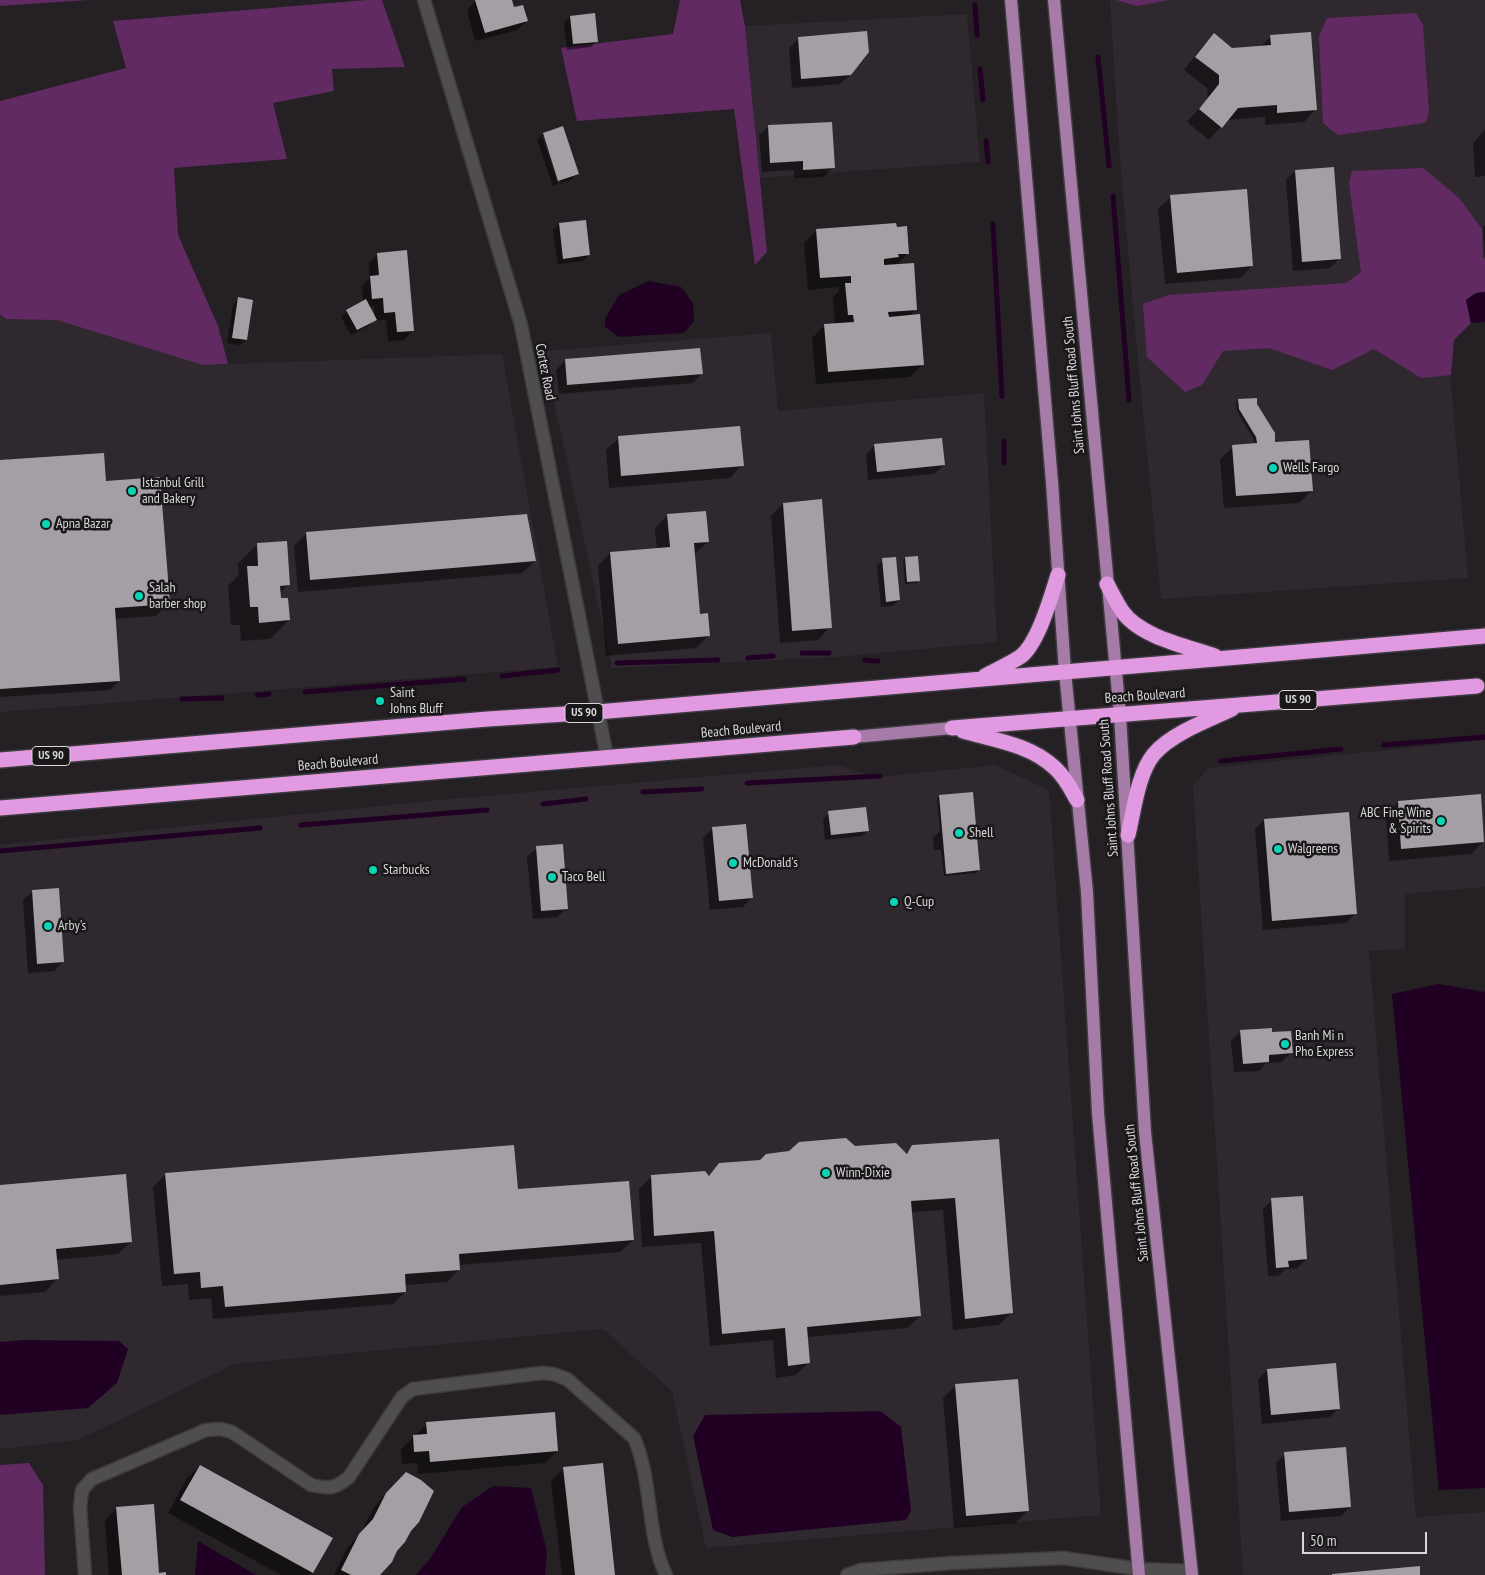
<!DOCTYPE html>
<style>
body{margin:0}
#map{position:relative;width:1485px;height:1575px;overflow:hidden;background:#242023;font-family:"PT Sans Narrow",sans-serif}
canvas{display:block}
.scale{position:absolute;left:1302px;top:1532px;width:125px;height:22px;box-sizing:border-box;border:2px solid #d9d7d9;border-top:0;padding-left:6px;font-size:15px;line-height:18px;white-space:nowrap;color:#d9d7d9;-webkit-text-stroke:4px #1a171a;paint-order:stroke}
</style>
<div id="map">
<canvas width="1485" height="1575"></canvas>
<div class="scale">50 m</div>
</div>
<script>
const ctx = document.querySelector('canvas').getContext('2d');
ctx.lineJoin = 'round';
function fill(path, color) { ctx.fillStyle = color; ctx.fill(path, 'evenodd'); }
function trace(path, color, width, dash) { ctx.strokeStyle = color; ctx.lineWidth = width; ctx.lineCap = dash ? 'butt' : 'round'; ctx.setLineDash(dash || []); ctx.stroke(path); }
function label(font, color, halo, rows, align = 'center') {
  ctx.font = font + ' "PT Sans Narrow",sans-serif'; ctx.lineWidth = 5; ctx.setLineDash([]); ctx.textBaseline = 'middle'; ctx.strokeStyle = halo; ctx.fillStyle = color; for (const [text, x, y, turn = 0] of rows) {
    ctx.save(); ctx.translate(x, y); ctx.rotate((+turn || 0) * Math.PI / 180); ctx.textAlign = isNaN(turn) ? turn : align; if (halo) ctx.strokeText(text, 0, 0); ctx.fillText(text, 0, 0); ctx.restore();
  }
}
fill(new Path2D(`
 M1110,0H1485V278L1442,282L1468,578L1161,599L1133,308L1119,147Z
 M967,14L980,162L759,178L745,26Z
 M0,183L203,365L502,354L558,667L0,712Z
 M771,333L778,411L984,393L997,642L837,657L612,668L543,351Z
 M1485,740V887L1405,894V949L1369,951L1416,1517L1485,1512V1575H1243L1193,786L1208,768Z
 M837,765L878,777L995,765L1049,790L1101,1515L706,1548L672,1391L603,1329L235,1364L78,1440L0,1449V845L439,800Z`), '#2f282f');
fill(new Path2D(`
 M0,0H88L0,6Z
 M367,0H382L405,67L332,69L334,91L273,103L287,159L174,168L178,235L218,326L228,364L203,365L57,320L6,319L0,314V101L126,68L113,21Z
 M680,0H740L745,26L767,252L755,265L734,109L577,121L561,48L673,34Z
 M1116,0H1169L1137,6Z
 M1416,13L1423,25L1429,113L1425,123L1338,135L1323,123L1319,36L1327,18Z
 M1423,168L1459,198L1482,229L1483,258H1485V292L1476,293L1466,300L1471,323L1454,340L1451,375L1421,378L1374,349L1332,370L1269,348L1223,351L1202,385L1185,392L1147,357L1143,304L1169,295L1346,283L1361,272L1349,183L1352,171Z
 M29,1463L43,1485L45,1575H0V1465Z`), '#622a63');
fill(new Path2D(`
 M649,281L681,287L693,303L694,321L684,333L619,337L605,327V319L619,295Z
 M1485,292V322L1471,323L1466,300L1476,293Z
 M1438,984L1485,992V1488L1439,1490L1392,994Z
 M23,1340L119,1341L128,1349L117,1383L88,1408L0,1415V1342Z
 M880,1411L901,1427L911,1511L906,1520L732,1537L713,1530L693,1436L705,1415Z
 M493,1486L531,1488L547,1552L545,1575H416L430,1559L462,1507Z
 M198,1541L256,1575H195Z`), '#210123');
fill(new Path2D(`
 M476,0H510L513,9L527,21L517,30L475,41L467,10Z
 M570,17L597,41L591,47L567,50L564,23Z
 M1214,35L1232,49L1260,47L1271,36L1316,109L1304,122L1265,125V117L1227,120L1209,140L1187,122L1208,98L1207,88L1184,70L1202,47Z
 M798,39L850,75L840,84L792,88L789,48Z
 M769,126L833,167L824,177L794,178V170L762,172L759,135Z
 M562,128L577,174L571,180L561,183L545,136H542L558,184L553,186L537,140L543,134Z
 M1485,130V176L1475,177L1473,143Z
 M1295,171L1339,259L1330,268L1293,271L1286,180Z
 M1171,197L1252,266L1240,278L1165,284L1158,209Z
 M559,224L589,255L583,261L558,264L553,230Z
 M1485,225V257L1483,227Z
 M817,230L908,253L896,265L916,309L909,317L923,364L910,377L816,384L812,338L825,325H835L833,297L839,291V287L808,290L804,243Z
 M378,254L413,330L404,340L388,341L386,320L373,321L370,325L351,335L341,317L347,311L363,302L362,286L370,278L369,263ZM374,306L375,318L369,307Z
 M239,299L246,340L240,345L227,343L233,305Z
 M565,361L702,373L693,383L559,394L556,370Z
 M1238,400L1312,490L1299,503L1224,508L1220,459L1233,447L1255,445L1254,440L1237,411L1236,403Z
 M619,438L742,465L730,478L609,488L606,450Z
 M875,445L944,465L934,474L868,480L866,454Z
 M0,462L105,484L168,604L156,616L114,619L119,681L110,690L0,697Z
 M783,504L830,627L818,640L780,643L771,516Z
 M668,515L708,542L694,554L699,615L709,635L696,648L606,656L598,566L610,553L657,549L655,528Z
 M307,533L535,561L522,573L298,592L294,546Z
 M257,545L289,584L279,594L289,620L270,639L241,641L240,625H231L228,586L239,575L238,563Z
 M905,558L919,580L916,583L905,584L903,561Z
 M883,560L899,600L893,606L881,607L877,566Z
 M939,796L979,870L976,873L944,876L941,850H934L933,838L940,831L937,799Z
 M1398,802L1483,842L1471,854L1389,861L1386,814Z
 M829,813L868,830L862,836L825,840L823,819Z
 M1264,820L1355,914L1346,923L1263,930L1255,829Z
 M712,829L752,897L743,907L710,910L703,838Z
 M537,848L567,908L557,917L533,919L527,857Z
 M33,891L63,962L54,971L28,973L23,900Z
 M1241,1031L1271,1033L1291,1052L1282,1062L1266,1063L1259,1071L1234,1072L1231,1041Z
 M998,1141L1012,1312L999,1325L953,1330L943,1210L911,1212L920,1316L907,1328L807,1337L808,1363L796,1375L776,1378L773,1340L710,1346L701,1243L642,1247L639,1189L652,1176L708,1177L720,1165L760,1161L855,1147L905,1154L913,1147Z
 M166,1174L517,1191L633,1240L620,1252L459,1265V1269L447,1282L405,1285V1292L393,1304L213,1319L211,1298L189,1300L188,1284L162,1286L153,1187Z
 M0,1187L131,1242L118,1254L55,1260L57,1279L45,1292L0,1296Z
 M1272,1200L1306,1259L1297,1268L1285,1269L1278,1276H1268L1263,1209Z
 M1267,1370L1339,1408L1330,1417L1262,1424L1258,1380Z
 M956,1385L1028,1510L1015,1523L954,1528L943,1398Z
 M427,1424L557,1451L545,1463L418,1474L417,1463L402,1464L401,1449Z
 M1285,1454L1350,1507L1341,1516L1281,1521L1276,1463Z
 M200,1466L331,1538L312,1572L309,1575H281L168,1513L187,1478Z
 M564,1469L614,1575H562L551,1481Z
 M393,1486L378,1575H334L347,1548L361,1533L374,1507Z
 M117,1508L158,1574L165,1575H109L105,1521Z`), '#0007');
trace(new Path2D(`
 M975,5L977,35
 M1098,57L1109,166
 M980,69L983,100
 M986,141L988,162
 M1113,196L1129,400
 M993,224L1002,396
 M1004,441V463
 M802,653H829
 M748,658L773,656
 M865,660L878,661
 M617,663L718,660
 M502,676L558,670
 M305,692L464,679
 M257,695L269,694
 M182,699L222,698
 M1384,745L1485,737
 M1221,761L1341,749
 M747,783L880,776
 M643,792L702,789
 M543,804L586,799
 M301,825L487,810
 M0,851L260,828`), '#210123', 5);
fill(new Path2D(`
 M475,0H512L514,7L523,5L528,21L485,33Z
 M595,13L598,42L573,44L570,16Z
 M867,31L869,52L851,75L801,79L798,37Z
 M1311,32L1317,110L1277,113V105L1238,108L1222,128L1199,109L1219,84V75L1195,57L1214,33L1232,48L1271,45L1270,35Z
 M832,122L835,168L803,170V161L770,163L768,125Z
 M563,126L579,174L558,181L543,133Z
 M1334,167L1341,259L1302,262L1295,170Z
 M1247,189L1253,266L1177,273L1170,195Z
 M586,220L590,255L563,259L559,223Z
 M896,223L897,227L907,226L909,254H898L899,257L884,259V265L914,263L917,310L888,312L889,317L920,314L924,365L828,372L824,324L854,322L853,315H848L845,283H851V276L820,278L816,229Z
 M407,250L414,331L397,332L395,312L384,313L383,298L372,299L370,276L379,275L377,253Z
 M238,297L253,300L247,340L232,338Z
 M366,299L377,320L357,330L346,310Z
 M700,348L703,374L567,385L565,359Z
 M1257,398V404L1275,433V442L1309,440L1313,491L1236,496L1232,445L1257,443L1256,437L1239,409L1238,399Z
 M740,426L744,466L621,476L618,436Z
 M942,438L945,465L877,472L874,444Z
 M104,453L106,481L160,477L170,604L115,608L120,681L0,689V460Z
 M822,499L832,628L792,631L783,503Z
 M706,511L709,542L694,543L700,614L708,613L710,636L618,644L610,552L670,547L667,514Z
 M527,514L536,561L310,580L306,532Z
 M287,541L290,585L280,586L281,598H288L290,620L259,623L258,607H250L247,566H258L257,543Z
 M918,556L920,581L907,582L905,557Z
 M896,557L900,600L886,602L882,558Z
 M973,792L980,870L946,874L939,795Z
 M1481,794L1484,842L1401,849L1398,801Z
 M866,807L869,831L831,835L828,811Z
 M1349,812L1357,914L1272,921L1264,819Z
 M746,824L753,898L719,901L712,827Z
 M563,844L568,909L541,911L536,846Z
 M59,888L64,962L37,964L32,890Z
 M1272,1028V1032L1291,1031L1293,1053L1269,1055V1062L1243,1064L1240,1030Z
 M846,1138L855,1146L896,1143L907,1154L912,1145L999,1139L1013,1313L965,1319L955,1198L911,1201L921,1316L807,1327L810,1363L788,1366L785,1328L722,1334L714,1231L654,1236L651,1175L705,1171L709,1176L719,1163L760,1160L766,1154L789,1151L799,1142Z
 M514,1145L518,1189L629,1181L634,1240L459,1254L460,1270L405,1274L406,1292L225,1307L223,1286L201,1288L200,1272L174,1274L165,1173Z
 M126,1174L132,1242L56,1249L59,1279L0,1285V1185Z
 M1303,1196L1307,1259L1288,1261L1289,1267L1276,1268L1271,1198Z
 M1336,1363L1340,1409L1271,1415L1267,1369Z
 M1018,1379L1029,1511L966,1516L955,1384Z
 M555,1412L558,1451L430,1462L429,1451L414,1452L413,1435L427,1434L426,1422Z
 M1346,1447L1351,1507L1289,1512L1284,1452Z
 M603,1463L615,1575H575L563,1467Z
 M200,1465L333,1538L313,1573L180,1500Z
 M406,1472L421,1480L434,1491L419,1522L411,1531L405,1542L397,1551L392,1562L380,1575H351L341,1570L359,1534L373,1519L386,1493Z
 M154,1504L159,1573L166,1572V1575H122L116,1507Z
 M1420,1566V1575H1332V1574Z`), '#a49fa4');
const minor = new Path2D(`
 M424,0L521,325L607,757
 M85,1575L80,1507L82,1490L92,1479L206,1430L221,1429L232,1432L311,1485C329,1489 335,1489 349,1477L402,1397L413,1389L542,1373L553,1374L567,1379L634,1438C653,1481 646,1534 666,1575
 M847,1575L861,1570L952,1563L1064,1558L1138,1569L1192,1571`);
const major = new Path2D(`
 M1011,0L1052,482L1065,672L1087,892L1098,1113L1139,1575
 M1054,0L1120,715L1145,1132L1192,1575
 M854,737L952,728`);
const highway = new Path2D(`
 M1107,584C1112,593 1116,602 1122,611C1140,637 1186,646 1215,656
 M985,676C996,670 1009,664 1020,657C1038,644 1051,597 1058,575
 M952,728L1477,686
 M963,731C995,740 1031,745 1055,768C1065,777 1071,789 1077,800
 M0,760L488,719L597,712L1485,636
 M0,808L854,737
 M1128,835C1134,810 1138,773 1154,754C1171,734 1208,720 1232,709`);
trace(minor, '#3e3b3e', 15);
trace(major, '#3e3b3e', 15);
trace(highway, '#3e3b3e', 18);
trace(minor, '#504d50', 12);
trace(major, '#a77ba7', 12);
trace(highway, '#e199e1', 15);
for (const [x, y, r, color] of [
 [1273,468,5,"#09d5b5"],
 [132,491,5,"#09d5b5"],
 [46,524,5,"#09d5b5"],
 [139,596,5,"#09d5b5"],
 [380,701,5,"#09d5b5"],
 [1441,821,5,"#09d5b5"],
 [959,833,5,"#09d5b5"],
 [1278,849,5,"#09d5b5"],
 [733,863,5,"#09d5b5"],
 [373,870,5,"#09d5b5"],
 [552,877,5,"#09d5b5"],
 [894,902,5,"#09d5b5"],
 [48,926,5,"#09d5b5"],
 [1285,1044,5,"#09d5b5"],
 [826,1173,5,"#09d5b5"]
]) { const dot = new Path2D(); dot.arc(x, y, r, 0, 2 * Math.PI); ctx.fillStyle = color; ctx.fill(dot); trace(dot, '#1a171a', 2); }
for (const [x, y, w] of [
 [1298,700,38],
 [584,713,38],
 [51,756,38]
]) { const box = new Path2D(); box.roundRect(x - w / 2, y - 9.5, w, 19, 4); ctx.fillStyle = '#1a171a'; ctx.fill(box); trace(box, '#d9d7d9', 1); }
label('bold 12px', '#d9d7d9', null, [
 ["US 90",1298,700],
 ["US 90",584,713],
 ["US 90",51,756]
]);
label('14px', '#d9d7d9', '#1a171a', [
 ["Cortez Road",545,372,79],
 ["Saint Johns Bluff Road South",1074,385,-95],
 ["Beach Boulevard",1145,696,-4],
 ["Beach Boulevard",741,730,-5],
 ["Beach Boulevard",338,763,-5],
 ["Saint Johns Bluff Road South",1109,788,-94],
 ["Saint Johns Bluff Road South",1137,1193,-96]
]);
label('14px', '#d9d7d9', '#1a171a', [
 ["Wells Fargo",1283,468],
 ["Istanbul Grill",142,483],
 ["and Bakery",142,499],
 ["Apna Bazar",56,524],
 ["Salah",149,588],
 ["barber shop",149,604],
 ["Saint",390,693],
 ["Johns Bluff",390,709],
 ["ABC Fine Wine",1431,813,"right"],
 ["& Spirits",1431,829,"right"],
 ["Shell",969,833],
 ["Walgreens",1288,849],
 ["McDonald's",743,863],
 ["Starbucks",383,870],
 ["Taco Bell",562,877],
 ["Q-Cup",904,902],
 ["Arby's",58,926],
 ["Banh Mi n",1295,1036],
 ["Pho Express",1295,1052],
 ["Winn-Dixie",836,1173]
], 'left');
</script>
